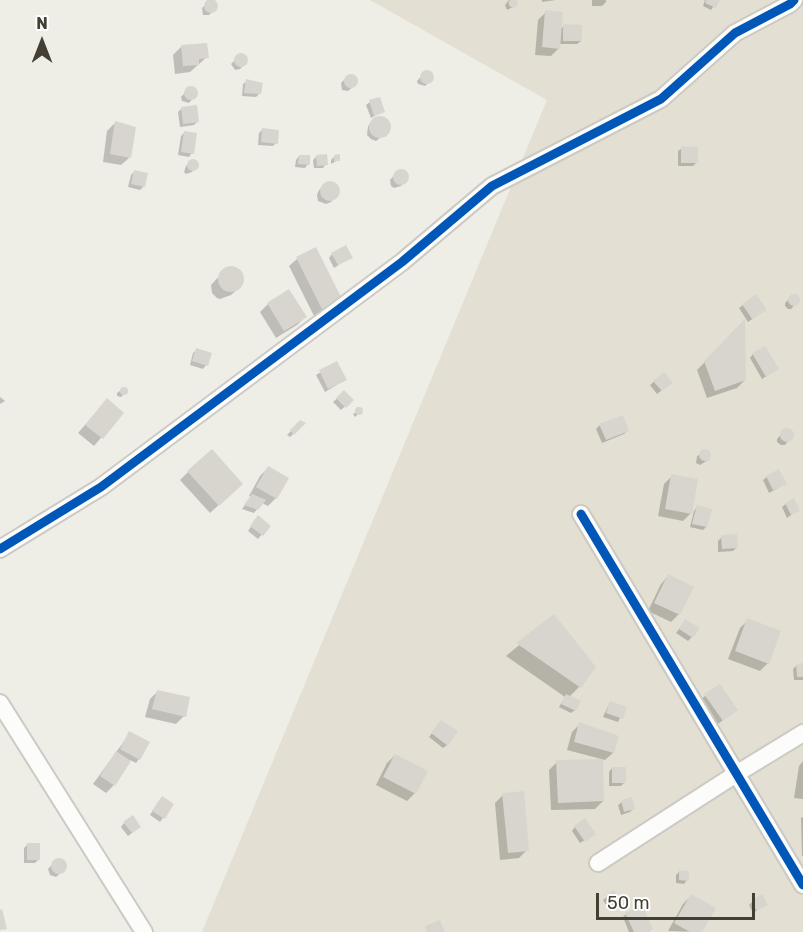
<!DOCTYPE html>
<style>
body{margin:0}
#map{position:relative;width:803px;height:932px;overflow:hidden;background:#eeede6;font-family:Rubik,sans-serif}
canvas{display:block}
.north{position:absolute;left:12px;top:12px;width:60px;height:60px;-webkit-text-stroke:4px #fff;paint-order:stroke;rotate:0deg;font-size:16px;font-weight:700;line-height:24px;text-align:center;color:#443e33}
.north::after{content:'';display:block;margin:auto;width:21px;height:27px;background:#443e33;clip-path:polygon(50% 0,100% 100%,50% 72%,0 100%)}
.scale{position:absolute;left:596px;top:893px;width:159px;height:27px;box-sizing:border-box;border:3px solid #443e33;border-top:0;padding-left:8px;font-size:18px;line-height:21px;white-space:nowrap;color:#443e33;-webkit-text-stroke:4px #fff;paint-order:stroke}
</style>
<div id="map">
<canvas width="803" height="932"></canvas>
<div class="north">N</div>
<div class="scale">50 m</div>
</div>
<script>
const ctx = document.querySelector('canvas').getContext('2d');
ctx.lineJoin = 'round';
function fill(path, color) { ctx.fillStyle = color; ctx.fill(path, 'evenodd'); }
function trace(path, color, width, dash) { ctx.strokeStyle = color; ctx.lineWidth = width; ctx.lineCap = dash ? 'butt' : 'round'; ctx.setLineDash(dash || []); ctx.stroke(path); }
fill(new Path2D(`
 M370,0H803V932H202L547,100Z`), '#e3dfd3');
fill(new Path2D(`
 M211,0L217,4L216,9L209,15H203L202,8Z
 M509,0H516L515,6L507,10L505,5Z
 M542,0H556L542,2Z
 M592,0H606V2L602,6H592Z
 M705,0H718L711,10L703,6Z
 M546,12L560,29L564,26L581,41L577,44H559V48L551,56L535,55L538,20Z
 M181,47L207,57L190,72L175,74L173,55Z
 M241,54L246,57L247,62L240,69L235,70L231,64Z
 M425,72H429L433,79L425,86L418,84L417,81Z
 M348,76L354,77L356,80L355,85L348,91L342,90L341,83Z
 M247,81L260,93L256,97L242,96L243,84Z
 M189,88H193L196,92V95L189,103L182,101L181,97Z
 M370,102L383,111L371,118L366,105Z
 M181,109L197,122L194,125L180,127L178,112Z
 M377,118H383L388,122V132L376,141L371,139L367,135L368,126Z
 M115,123L129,158L121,165L103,162L107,131Z
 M262,130L276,143L273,146L258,145L259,133Z
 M184,133L192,153L189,157L178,155L181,136Z
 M682,148L696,163L693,166H678V151Z
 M299,156L308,164L305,168L295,167L296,160Z
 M335,156L338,160L331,164V160Z
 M316,157L326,164L323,168H314L313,160Z
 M190,162H194L196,164V168L192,172L186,174L184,172L186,166Z
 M401,170L406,173L407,178L401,186L394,188L391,186L390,180L397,172Z
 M135,171L144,186L140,190L128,187L131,175Z
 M328,183L335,185L338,192L331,202L326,204L318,201L317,195L319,190Z
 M332,254L351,257L334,268L329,258Z
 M297,259L340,298L332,306L314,316L289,266Z
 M231,268L238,271L242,280L240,287L231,295L220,299L217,298L212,293L211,285L224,271Z
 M793,295L795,296L798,301L791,309H788L785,306V303Z
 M268,304L305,317L297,325L276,338L260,312Z
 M743,305L765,310L748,322L739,308Z
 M744,323L745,380L737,388L707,398L697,370Z
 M197,350L206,365L203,369L190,365L193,353Z
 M753,354L777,369L762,379L750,358Z
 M337,363L345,380L325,392L316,375Z
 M663,374L667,386L657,394L650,385Z
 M124,388L126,392L121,397L117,396V393Z
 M344,392L352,400L341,410L333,402Z
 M0,397L5,401L0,404Z
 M107,400L122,413L94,446L78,433Z
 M360,409L361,412L355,417L353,414Z
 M300,422L304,424L290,437L287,435Z
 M600,425L627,431L624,434L602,443L596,429Z
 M785,430H789L792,436L785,445H781L777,442V439Z
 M706,451L709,456L708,460L700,465L696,463L697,456Z
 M268,468L287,479L276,498L268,506L262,503L254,513L242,509L251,497L249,496L260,476Z
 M188,472L233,492L210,513L180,480Z
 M672,476L691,513L683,521L658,516L664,484Z
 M767,477L785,484L769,493L763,480Z
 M786,504L798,510L787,518L782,507Z
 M697,507L706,527L703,530L690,527L694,511Z
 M255,521L269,526L258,539L248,531Z
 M722,537L737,547L733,551L718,552V541Z
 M668,576L679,614L671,622L648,611L661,584Z
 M554,616L594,667L579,687L569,697L575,710L571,713L559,707L565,697L506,656Z
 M748,620L768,663L760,671L728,659L740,628Z
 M682,625L692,637L688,641L676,633Z
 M797,665H803V680H794L793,669Z
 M158,691L184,716L176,724L145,717L150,699Z
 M705,696L736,710L714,727L697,703Z
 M610,702L625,708L618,722L603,717Z
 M580,724L613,753L605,760L567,750L572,732Z
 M438,725L447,745L443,748L429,737Z
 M130,733L139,759L136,763L130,760L114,785L106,793L93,784Z
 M395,755L415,793L407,801L376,785L387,763Z
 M803,761V799L794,798L799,766Z
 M557,762L603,801L595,809L551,810L549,770Z
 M612,768L625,782L621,786H609V772Z
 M503,795L527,850L519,858L500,860L495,803Z
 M158,802L172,805L160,822L150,815Z
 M622,802L633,809L630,812L621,815L618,805Z
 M803,817V856H802L801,818Z
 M124,823L136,830L128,836L121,827Z
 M575,827L593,835L580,843L572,831Z
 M27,845L39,859L35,863H24V848Z
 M59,860L65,863L64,870L56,877L50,875L48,869L55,861Z
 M680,871L687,880L684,884L676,883V875Z
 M613,892L615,903L607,907L603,900Z
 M691,896L701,932L668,931L683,904Z
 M752,902L766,904L753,913L749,905Z
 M626,914L651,929L648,932H629L623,917Z`), '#0003');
fill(new Path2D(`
 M508.5 3a4.5 4.5 0 1 1 9 0a4.5 4.5 0 1 1-9 0Z
 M204 6a7 7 0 1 1 14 0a7 7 0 1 1-14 0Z
 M706,0H720L716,8L705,3Z
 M545,10L563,12L560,49L542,47Z
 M563,24L582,25V41H563Z
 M207,43L209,58L199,59V65L183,66L181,45Z
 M234 60a7 7 0 1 1 14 0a7 7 0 1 1-14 0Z
 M420 77a7 7 0 1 1 14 0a7 7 0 1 1-14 0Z
 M344 81a7 7 0 1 1 14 0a7 7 0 1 1-14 0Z
 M246,79L263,83L261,94L244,93Z
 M184 93a7 7 0 1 1 14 0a7 7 0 1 1-14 0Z
 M380,97L385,112L374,116L369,100Z
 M197,105L199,122L183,124L181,107Z
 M369 127a11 11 0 1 1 22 0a11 11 0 1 1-22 0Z
 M115,121L136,127L131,158L110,154Z
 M262,128L279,130L278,144L261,142Z
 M184,131L197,133L194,154L181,152Z
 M681,146L698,147V163H681Z
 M327,154L328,165L317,166L316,155Z
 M340,154V161H334V155Z
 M299,155H310V165L298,164Z
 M187 165a6 6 0 1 1 12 0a6 6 0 1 1-12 0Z
 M393 177a8 8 0 1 1 16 0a8 8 0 1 1-16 0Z
 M134,170L148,173L145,187L131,184Z
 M320 191a10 10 0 1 1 20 0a10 10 0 1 1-20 0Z
 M346,245L353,258L338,265L331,253Z
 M316,247L342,299L322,309L296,257Z
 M218 279a13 13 0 1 1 26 0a13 13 0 1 1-26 0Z
 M289,289L307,317L284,331L267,303Z
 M788 300a6 6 0 1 1 12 0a6 6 0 1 1-12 0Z
 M756,294L767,310L752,319L742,304Z
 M745,319L746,380L715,391L704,361Z
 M765,346L779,369L766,377L752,353Z
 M196,348L212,353L208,366L192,361Z
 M337,361L347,380L328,389L319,370Z
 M664,372L673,383L662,391L653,381Z
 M120 391a4 4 0 1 1 8 0a4 4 0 1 1-8 0Z
 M344,390L354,400L346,408L336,398Z
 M107,398L124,413L103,439L85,425Z
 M355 411a4 4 0 1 1 8 0a4 4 0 1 1-8 0Z
 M623,415L629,431L606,440L599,424Z
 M300,420L306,423L294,435L290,430Z
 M780 435a7 7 0 1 1 14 0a7 7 0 1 1-14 0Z
 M699 455a6 6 0 1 1 12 0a6 6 0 1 1-12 0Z
 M212,449L243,484L219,506L187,471Z
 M268,466L289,478L277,499L256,487Z
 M779,469L787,484L773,490L766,476Z
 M671,474L698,479L692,514L665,509Z
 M252,494L266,500L258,510L244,505Z
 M794,498L800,511L791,515L785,503Z
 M697,505L712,509L707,527L692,524Z
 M258,515L271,526L263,536L250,526Z
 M737,534L738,548L722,549L721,535Z
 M668,574L694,587L680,615L654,603Z
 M554,614L596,667L581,688L516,643Z
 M747,618L781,631L769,664L735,651Z
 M685,619L700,628L693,638L679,629Z
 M803,663V677H797L796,664Z
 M720,684L738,710L723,721L704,694Z
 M157,690L190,697L186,717L152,709Z
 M566,694L581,701L576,711L561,704Z
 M610,701L627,707L623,719L606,713Z
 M441,720L458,731L448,746L431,733Z
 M579,722L619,736L614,753L574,742Z
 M129,731L150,742L140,760L120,749Z
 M116,751L131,761L115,786L100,776Z
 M395,754L428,771L416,794L383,777Z
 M603,759L604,801L558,803L556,760Z
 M612,767H626V783H612Z
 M524,791L529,851L508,853L502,793Z
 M162,796L174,804L165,819L152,811Z
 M632,797L635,809L624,812L621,800Z
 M133,815L141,827L132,833L123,822Z
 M585,818L596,834L585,842L574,826Z
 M27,843H40V860H27Z
 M51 866a8 8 0 1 1 16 0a8 8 0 1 1-16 0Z
 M679,870L689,871V881L679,880Z
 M614,890L620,900L611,905L606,895Z
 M691,894L716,908L702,932H690L674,923Z
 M762,894L768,905L757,911L751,901Z
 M642,905L653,929L647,932H634L625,913Z
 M2,909L7,929L0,930V910Z
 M440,920L445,932H427L425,926Z`), '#d8d5cf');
const street = new Path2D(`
 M581,514L803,885
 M0,549L101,487L402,262L492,186L661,99L735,33L790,4L794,0
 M0,703L144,932
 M598,863L736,774L803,733`);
trace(street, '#cccac4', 20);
trace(street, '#fcfcfb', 16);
trace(new Path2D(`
 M581,514L803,885
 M0,549L101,487L402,262L492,186L661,99L735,33L790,4L794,0`), '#0057b8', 9);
</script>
